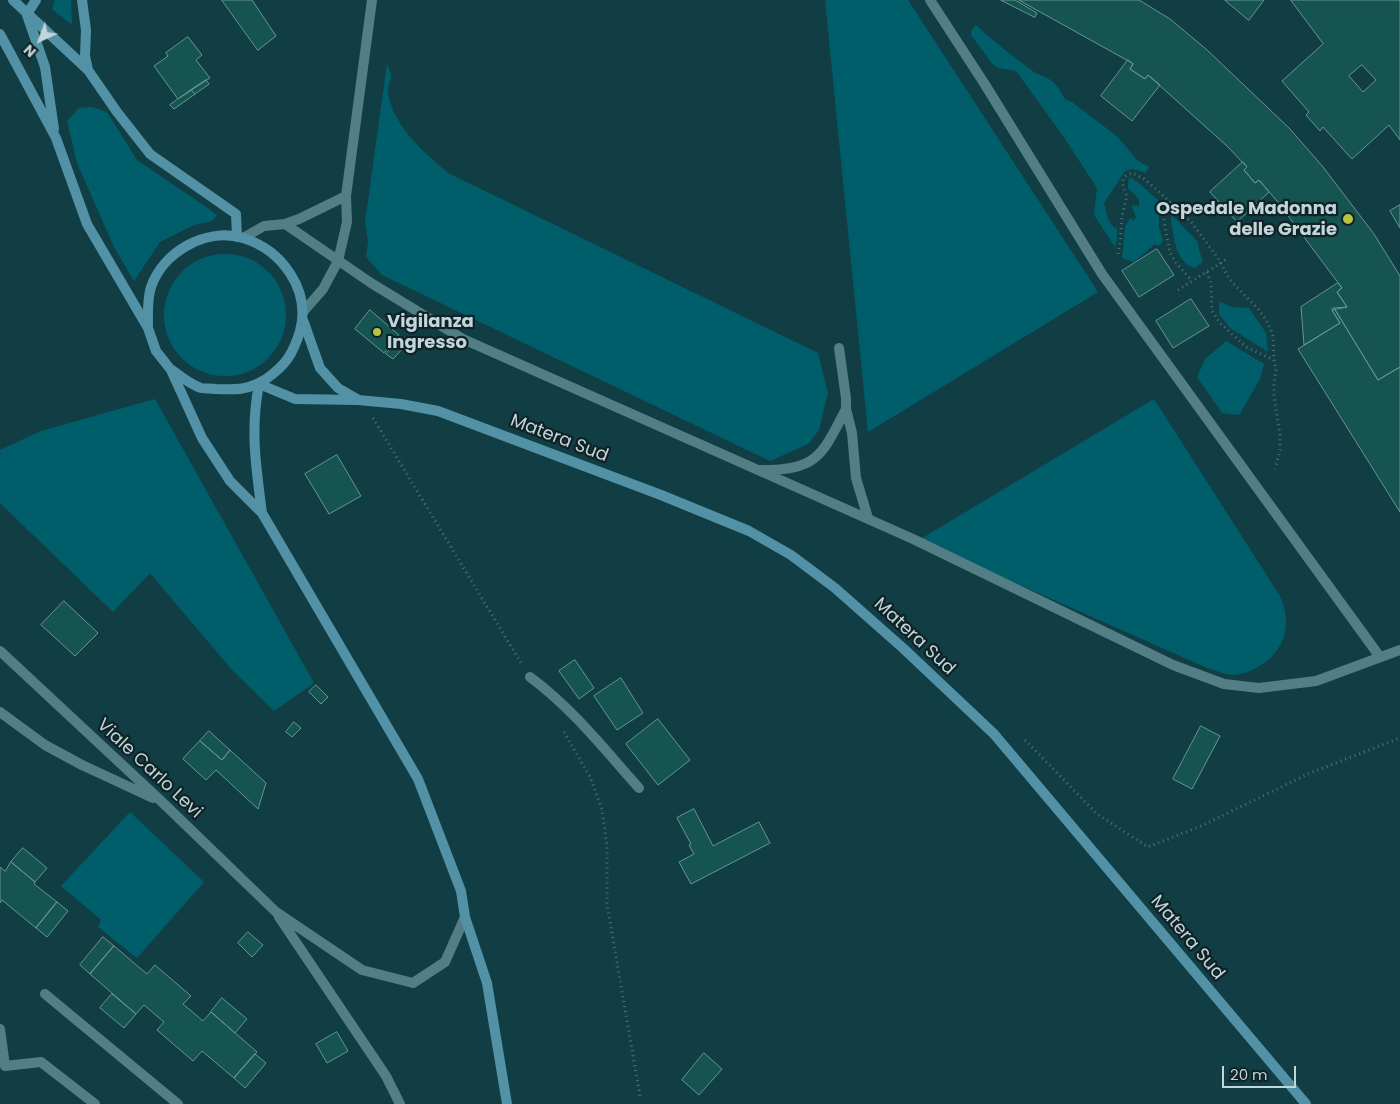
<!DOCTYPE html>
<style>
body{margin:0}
#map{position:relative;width:1400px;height:1104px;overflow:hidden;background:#113e45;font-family:Poppins,sans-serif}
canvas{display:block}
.north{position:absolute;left:15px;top:15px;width:50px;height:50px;-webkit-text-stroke:4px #102225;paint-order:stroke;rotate:223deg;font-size:14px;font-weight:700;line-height:20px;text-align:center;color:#c0d6da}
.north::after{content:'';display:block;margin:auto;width:18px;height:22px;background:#c0d6da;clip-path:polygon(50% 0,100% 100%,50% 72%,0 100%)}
.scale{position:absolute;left:1222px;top:1066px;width:74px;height:22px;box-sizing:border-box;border:2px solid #c0d6da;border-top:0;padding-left:6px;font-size:15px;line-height:18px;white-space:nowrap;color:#c0d6da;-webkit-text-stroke:4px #102225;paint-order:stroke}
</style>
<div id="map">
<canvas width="1400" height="1104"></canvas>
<div class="north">N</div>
<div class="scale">20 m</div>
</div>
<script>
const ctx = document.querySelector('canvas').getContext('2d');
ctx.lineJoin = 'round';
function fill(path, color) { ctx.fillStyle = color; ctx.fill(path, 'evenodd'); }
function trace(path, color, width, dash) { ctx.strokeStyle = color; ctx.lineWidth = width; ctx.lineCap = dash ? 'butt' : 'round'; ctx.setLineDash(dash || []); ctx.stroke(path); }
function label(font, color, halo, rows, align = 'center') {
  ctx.font = font + ' Poppins,sans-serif'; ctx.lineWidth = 4.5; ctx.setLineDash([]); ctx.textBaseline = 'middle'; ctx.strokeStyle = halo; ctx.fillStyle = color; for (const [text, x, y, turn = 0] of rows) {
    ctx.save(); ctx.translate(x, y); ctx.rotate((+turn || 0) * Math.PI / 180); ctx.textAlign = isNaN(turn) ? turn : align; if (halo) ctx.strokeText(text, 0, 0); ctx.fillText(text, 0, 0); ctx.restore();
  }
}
fill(new Path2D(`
 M55,0H71L72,25L52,9Z
 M825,0H908L1098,292L868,432Z
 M976,25C994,42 1014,57 1034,72C1041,76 1048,77 1054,83C1062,89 1061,100 1072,102L1118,137L1137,160L1149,167L1146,173L1132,169L1125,171L1104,203C1107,213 1107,224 1117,229V240L1115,247L1094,215L1097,188L1061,133L1016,71L998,68L991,62L971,35L972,29Z
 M387,64C388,67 391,72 391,75C391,83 386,86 389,98C397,130 424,152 448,173L818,353L828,393L819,430L808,444L770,461L382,275L366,257L368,242L365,222Z
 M92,107L107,112L137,160L212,211L217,216L212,221L194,225L160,242L134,281L114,247L77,163L67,121L79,108Z
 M1130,177L1140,184L1159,201V227L1163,240L1161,244L1158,246L1155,244L1134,262L1122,258L1125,227L1130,218L1134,220L1136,217L1132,207L1133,205L1139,206C1141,198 1134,194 1128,189V181Z
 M1172,215L1198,242C1198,250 1201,254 1203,262L1194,268C1175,261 1174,238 1171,220Z
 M164 315a61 61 0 1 1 122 0a61 61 0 1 1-122 0Z
 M1221,302L1232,307L1249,308L1266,333L1268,352L1230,328L1219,314V303Z
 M1226,341L1264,364L1260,379L1239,415L1222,413L1197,377L1205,359Z
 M155,399L314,683L274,711L232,670L150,573L113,612L0,503V450L41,431Z
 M1154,399L1280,596C1293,624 1285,653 1256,668C1250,671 1241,675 1234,675C1225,675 1215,670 1207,668L919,540Z
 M130,812L204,882L137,958L98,927L101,920L61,886Z`), '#005e6a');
const building = new Path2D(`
 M222,0H252L276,36L258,50Z
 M1001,0H1015L1037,13L1035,17Z
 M1019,0H1139L1170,19L1206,49L1267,107L1290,129L1323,167L1374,234L1400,276V367L1378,380L1334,308L1347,307L1337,292L1342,288L1277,201L1259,180L1255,183L1244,170L1247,167L1227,146L1148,75L1145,79L1130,69L1133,64Z
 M1225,0H1264L1249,20Z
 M1291,0H1400V140L1389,125L1352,159L1323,127L1320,131L1306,115L1309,112L1282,81L1323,44ZM1362,65L1376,80L1363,92L1349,76Z
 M188,37L202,55L196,60L210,78L178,99L154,66L168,56L166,53Z
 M1128,60L1133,64L1130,69L1145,79L1148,75L1160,85L1132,121L1101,96Z
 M206,80L209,84L195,94L191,90Z
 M191,90L195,94L174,109L170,105Z
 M1243,162L1247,167L1244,170L1255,183L1259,180L1269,192L1237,222L1210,192Z
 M1400,205V228L1390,211Z
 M1157,249L1174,275L1139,297L1122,271Z
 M1338,283L1342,288L1337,292L1347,307L1332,310L1340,323L1304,345L1301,307Z
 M1191,299L1209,326L1173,348L1156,321Z
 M1334,308L1378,380L1400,367V512L1298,349L1340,323L1332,310Z
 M370,310L399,335L384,353L355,329Z
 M399,339L406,345L393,359L386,354Z
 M337,455L361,496L329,514L305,474Z
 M64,601L98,633L75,656L41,625Z
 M575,660L594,688L579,699L559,671Z
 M621,678L643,713L617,730L594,696Z
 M316,685L328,697L321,704L309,692Z
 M658,719L690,760L658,785L626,744Z
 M294,722L301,728L292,737L286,732Z
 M1201,726L1220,736L1192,789L1173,779Z
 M209,731L230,750L222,760L200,741Z
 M200,741L222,760L230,750L266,783L258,809L216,770L206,780L183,759Z
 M694,809L713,846L759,822L770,843L691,884L679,862L694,854L689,845L691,844L677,818Z
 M23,848L47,868L35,882L11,862Z
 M11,862L35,882L34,884L57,902L36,928L2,900L0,903V867L5,871Z
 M57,902L68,911L47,937L36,928Z
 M248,932L263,945L252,957L238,943Z
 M103,937L114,946L90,974L80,965Z
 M114,946L147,974L155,965L191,996L183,1004L203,1021L211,1012L257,1052L234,1078L202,1051L193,1061L157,1030L164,1022L144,1005L136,1014L90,974Z
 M112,994L136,1014L124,1028L100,1008Z
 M222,998L247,1019L235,1033L211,1012Z
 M337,1032L348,1051L327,1063L316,1044Z
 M704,1053L722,1069L699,1095L682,1080Z
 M255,1054L266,1063L245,1088L234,1078Z`);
fill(building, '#155451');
trace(building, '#689592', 1);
trace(new Path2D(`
 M1171,202L1164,210V221L1170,253L1176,263L1192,281
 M1118,254L1120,243L1122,216L1127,196C1122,186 1119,177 1132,173L1144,179L1156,189L1192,223L1218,258L1230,280L1259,310L1268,323L1273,336L1274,360L1276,370L1274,383V396L1280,435V450L1275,469
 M1207,272L1211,283L1212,311L1220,323L1246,347L1274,360
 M1178,290L1227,259
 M373,418L521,663
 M564,732L590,777L602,809L607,846V904L640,1096
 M1025,740L1097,814L1148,847L1201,826L1310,773L1400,738`), '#4e7379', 3, [1, 4]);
trace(new Path2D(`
 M930,0L984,83L1102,274L1380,657
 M839,348L846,398V409L852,433L856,478L868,518
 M758,470L913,539L1173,665L1224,684L1259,688L1316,681L1400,650
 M762,470C818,470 822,455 846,409
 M530,677C572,708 604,749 639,788`), '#537e86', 10);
trace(new Path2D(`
 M285,224L371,283L463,339L758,470
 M243,238L264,226L285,224L299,219L346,196
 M303,312L323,289L338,261L347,222L346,196L372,0
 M0,651L161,801L276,912L362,970L413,983L445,962L465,917
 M0,712L45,745L82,765L153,798
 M279,917L386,1076L400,1104
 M45,994L178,1104
 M0,1029L5,1066
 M5,1066L41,1062L95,1104`), '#537e86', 10);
trace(new Path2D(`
 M13,0L88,70L117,112L150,154L236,214L237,237
 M82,0L86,30L85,56L88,70
 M27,14L36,0
 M27,15L45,67L54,129
 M0,34L56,138L87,224L148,328L156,351L171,370L202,438L230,481L262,513L418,779L461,891L465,917L487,983L507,1104
 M303,320L320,368L338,388L357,399
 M148,325C148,312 147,300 151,287C163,252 206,227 243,238C282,250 311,290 300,331C293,354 286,365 266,379C249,390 236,390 216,389C211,388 205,389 201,388C191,385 180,376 172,370
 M259,384L295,399L358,400L401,404L438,411L661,495L749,531L791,555L835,588L904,649L994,734L1306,1104
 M259,384C250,431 256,466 262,513`), '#5392a6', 10);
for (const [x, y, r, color] of [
 [1348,219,6,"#b9c046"],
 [377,332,5,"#b9c046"]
]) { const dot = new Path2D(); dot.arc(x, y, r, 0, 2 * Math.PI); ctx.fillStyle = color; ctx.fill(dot); trace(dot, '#102225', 2); }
label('bold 18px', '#c0d6da', '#102225', [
 ["Ospedale Madonna",1337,209],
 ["delle Grazie",1337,230],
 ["Vigilanza",387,322,"left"],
 ["Ingresso",387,343,"left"]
], 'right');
label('18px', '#c0d6da', '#102225', [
 ["Matera Sud",559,439,21],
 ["Matera Sud",914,637,43],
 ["Viale Carlo Levi",149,769,43],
 ["Matera Sud",1187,938,50]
]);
</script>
